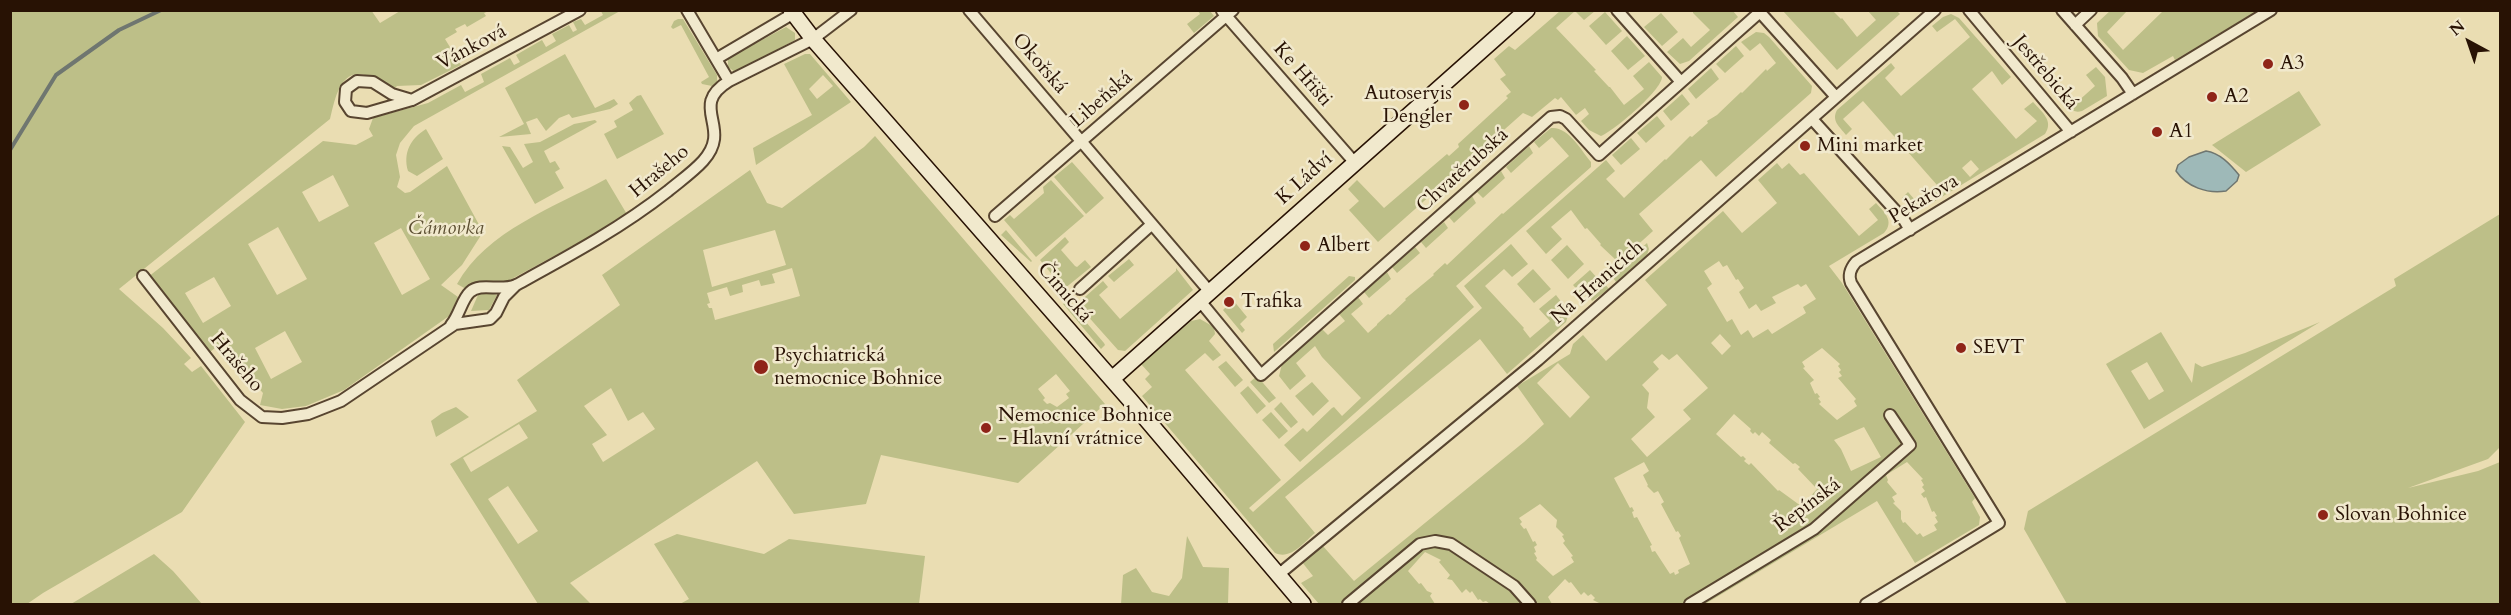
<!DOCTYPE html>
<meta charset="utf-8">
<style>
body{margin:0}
#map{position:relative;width:2511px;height:615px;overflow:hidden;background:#eaddb2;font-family:Cardo,serif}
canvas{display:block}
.frame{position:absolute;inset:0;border:12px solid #281204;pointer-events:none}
.north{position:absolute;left:2439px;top:12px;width:60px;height:60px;-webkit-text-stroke:4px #f1e9cd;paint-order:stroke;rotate:320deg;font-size:16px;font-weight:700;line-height:24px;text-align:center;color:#281204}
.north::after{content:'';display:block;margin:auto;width:21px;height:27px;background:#281204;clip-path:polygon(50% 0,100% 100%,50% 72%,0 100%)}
</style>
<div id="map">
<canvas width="2511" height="615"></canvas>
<div class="frame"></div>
<div class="north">N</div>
</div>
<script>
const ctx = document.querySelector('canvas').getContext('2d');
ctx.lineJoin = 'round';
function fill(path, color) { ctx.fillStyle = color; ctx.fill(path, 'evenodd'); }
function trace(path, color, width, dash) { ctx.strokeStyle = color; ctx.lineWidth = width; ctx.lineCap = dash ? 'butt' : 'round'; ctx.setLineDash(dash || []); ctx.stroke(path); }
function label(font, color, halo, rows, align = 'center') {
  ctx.font = font + ' Cardo,serif'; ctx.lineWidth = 5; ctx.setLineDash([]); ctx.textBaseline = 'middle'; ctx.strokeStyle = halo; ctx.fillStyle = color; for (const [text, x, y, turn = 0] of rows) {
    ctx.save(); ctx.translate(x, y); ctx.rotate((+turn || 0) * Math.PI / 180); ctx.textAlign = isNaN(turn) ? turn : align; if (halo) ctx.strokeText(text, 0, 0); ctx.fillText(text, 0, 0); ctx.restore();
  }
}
fill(new Path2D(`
 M371,10L380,23L400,11H489L484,13L486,16L467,27L465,24L455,29L457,32L445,39L461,65L421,85L397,86L395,88C385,84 370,74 359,74C338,74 334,104 330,119L119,289L163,328L191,358L184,364L192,372L201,366L245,422L182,512L43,593L27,604H10V11Z
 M2111,10L2127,11L2107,32L2123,50L2163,11H2257L2175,60L2173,56L2143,73L2129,70L2098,36L2097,23Z
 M601,11H620L414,126L400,143L396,155L400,177L397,187L405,193L410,192L447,166L483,232L462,265L441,285L458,297L449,316L344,390L306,406L282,409L260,405L263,393L219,345L206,355L148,277L323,141L356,145L373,136L369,129L373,118L428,103L461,85L465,92L484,82L481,74L510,58L514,65L520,62L516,55L542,40L546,47L556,41L552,34L569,25L573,32L577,30L573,22L581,19L585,25L603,15ZM333,175L349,206L319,222L302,192ZM278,227L307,279L277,295L248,244ZM401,228L430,279L402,295L374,243ZM214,277L231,306L203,323L185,293ZM285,331L302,362L271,379L255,348Z
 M1198,11H1210L1214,16L1194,33L1187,24L1200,14Z
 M1560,11H1595L1584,20L1575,11L1556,28L1596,70L1594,71L1609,87H1610L1624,105L1644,89L1633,76L1649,62L1662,77C1662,90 1614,131 1601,136L1589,130L1581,121L1589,114L1585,108L1576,115L1561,97L1558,100L1555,98L1532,117L1523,113L1378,242L1349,210L1359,201L1348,189L1357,180L1384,208L1447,154L1449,156L1459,147L1458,144L1508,98L1506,96L1511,92L1500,79L1506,75L1494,59L1509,46L1515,50Z
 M1693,11H1733L1738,17L1689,61L1680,64L1667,52L1683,38L1691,47L1710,30L1693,13Z
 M1783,11H1833L1841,19L1842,18L1857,37L1876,20L1868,11H1897L1900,14L1837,70Z
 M1605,12L1622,31L1606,45L1589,26Z
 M1661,13L1678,32L1662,46L1644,27Z
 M1951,14L1959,18L2011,77L2002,85L1992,71L1972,89L2016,139L2037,121L2024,109L2033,102C2042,112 2054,121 2045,134L1917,212L1902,198L1908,192L1922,208L1929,202L1925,196L1937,185L1863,101L1843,119L1852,129L1846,135C1840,127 1831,121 1837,110L1891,63L1895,68L1885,78L1901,96L1970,37L1955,19L1937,32L1932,26L1943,17ZM1971,160L1979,169L1970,177L1962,168Z
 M678,19H683L717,75V82L712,86L702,84L701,82L709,77L681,25L673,29L671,27L674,21Z
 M786,27L795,33V40L738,71L735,72L728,67V58Z
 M1756,32L1764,33L1769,37L1812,86L1811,93L1716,177L1701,160L1695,165L1639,214L1653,231L1582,295L1573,285L1590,270L1598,279L1617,261L1600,245L1601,244L1587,228L1585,229L1571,210L1551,227L1562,239L1546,254L1526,231L1606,160L1615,171L1606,179L1624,198L1665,159L1666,160L1690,136L1692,137L1708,123L1707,121L1717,115L1741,92L1742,93L1766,69L1767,71L1776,63L1760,43L1750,51L1741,42Z
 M1627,36L1645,56L1628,70L1611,51Z
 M1736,46L1744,56L1725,73L1716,64Z
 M565,54L595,108L614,99L618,104L610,109L572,118L569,114L559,118L546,131L537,118L526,122L531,134L499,137L524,124L505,88Z
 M805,54H810L851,102L756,165L753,148L812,115L784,64ZM823,75L833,86L817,99L809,89Z
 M2096,67L2105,77L2107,96L2082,111C2072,114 2066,106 2060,98L2067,92L2076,103L2095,86L2086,75Z
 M1711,68L1719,79L1696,99L1688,89Z
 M2299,91L2321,125L2246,172L2212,145Z
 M1682,94L1690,104L1671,121L1663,111Z
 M641,95L664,134L617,159L604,134L617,127L614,121L633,110L629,103L637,96Z
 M1657,116L1665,126L1646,143L1637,133Z
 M595,120L597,122L544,151L550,163L555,161L560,169L555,172L564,188L535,204L502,146L510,147L523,168L533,162L524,144L540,142L574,124Z
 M1551,128C1568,126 1581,150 1591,162V167L1456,286L1474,307L1300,462L1284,445L1303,428L1307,432L1332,408L1334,407L1342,416L1361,398L1322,357L1315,346L1296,363L1306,376L1290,390L1279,376L1282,364L1322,329L1328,335L1345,321L1339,314L1358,297L1363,304L1351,314L1368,333L1377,325V324L1388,314L1390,315L1406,300L1405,299L1434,275L1433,274L1445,263L1447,265L1502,213L1503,214L1569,156L1552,137L1539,148L1534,142Z
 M426,129L443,159L417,176L408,171C403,153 410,139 426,129Z
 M875,136L1105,404L1018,483L881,455L866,504L794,514L757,461L570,583L591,604H538L450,464L537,411L517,380L620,305L602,275L750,170L767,203L782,208L864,147ZM775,230L786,265L712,287L703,250ZM792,268L800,296L715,320L712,308H709L707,304L710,303L707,293L727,287L730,296L743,292L742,285L759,280L761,286L775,283L772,274ZM1056,374L1070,391L1066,394L1069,398L1057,407L1050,403L1047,404L1043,400L1045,398L1038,389ZM611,388L628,421L643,412L655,429L603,462L592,444L607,435L584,406ZM519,424L528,438L471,472L463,458ZM508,486L538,531L518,544L488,499Z
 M1631,138L1640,149L1621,165L1612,155Z
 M1529,146L1533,153L1511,173L1506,167Z
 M1072,162L1104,198L1086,214L1054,177Z
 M1777,163L1782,169L1789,163L1800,175L1804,173L1859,236L1878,220L1869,209L1876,203C1884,212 1895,221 1884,233L1829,266L1842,283L1975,498L1972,502L1980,517L1979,525L1915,563L1877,501L1705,604H1601L1593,600L1595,598L1591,594L1588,596L1584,592L1581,595L1571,582L1569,583L1565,579L1548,597L1552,604H1490L1486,601L1483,602L1480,599L1478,600L1472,591L1470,593L1466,589L1462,593L1452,580L1447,579L1450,575L1439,562L1441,560L1425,552L1408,571L1419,584L1421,583L1427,591L1432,593L1430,596L1435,604H1319L1301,583L1313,576L1302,562L1322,545L1354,581L1524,442L1544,424L1517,386L1570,354L1573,344L1583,335L1606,361L1667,305L1645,280L1723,211L1742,233L1777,203L1758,180ZM1719,261L1723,267L1727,265L1736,280L1738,279L1744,288L1739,292L1749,309L1756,304L1761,311L1776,303L1772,297L1798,284L1801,287L1806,284L1816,299L1803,307L1806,313L1772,334L1768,329L1753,338L1748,330L1741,335L1732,319L1727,322L1707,288L1712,284L1704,271ZM1720,334L1731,346L1722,355L1711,343ZM1822,348L1840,364L1838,366L1841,370L1839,372L1842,376L1838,378L1856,399L1854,401L1857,406L1837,420L1819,404L1821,402L1818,398L1820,397L1817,393L1815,394L1810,383L1814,380L1803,368L1805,367L1802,362ZM1662,354L1669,360L1677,354L1708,388L1683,410L1691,419L1647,457L1631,439L1655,417L1647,408L1649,393L1642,385L1659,369L1653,362ZM1558,363L1590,397L1570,418L1537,383ZM1734,414L1751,429L1750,431L1753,434L1755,432L1759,436L1762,432L1771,440L1769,443L1793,464L1795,463L1800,467L1798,469L1817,489L1808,499L1810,501L1807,504L1805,503L1801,506L1779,490L1778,491L1751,463L1749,465L1744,461L1746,459L1743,456L1741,457L1716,434ZM1864,427L1881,457L1851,471L1841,449L1834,440ZM1644,462L1649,471L1643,475L1648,485L1647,486L1654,493L1658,491L1664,502L1661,504L1676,532L1678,531L1681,536L1679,538L1690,564L1678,570L1679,573L1675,575L1674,572L1670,574L1655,551L1652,552L1650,546L1652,545L1637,517L1634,518L1632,512L1634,511L1632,507L1630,508L1614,478ZM1907,462L1923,479L1921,480L1924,485L1922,487L1925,491L1921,494L1924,498L1926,497L1932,512L1934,511L1937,516L1935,517L1938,522L1934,525L1937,530L1923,537L1920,533L1917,535L1905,522L1903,523L1901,519V511L1893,503L1895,502L1892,497L1897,494L1887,482L1888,480L1886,475ZM1540,504L1557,520L1556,527L1564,535L1562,536L1565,541L1563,543L1573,556L1571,557L1574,562L1553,576L1536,560L1537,558L1534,553L1536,552L1534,547L1537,545L1535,541L1533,542L1526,528L1524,529L1520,524L1522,522L1519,518Z
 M1501,171L1505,178L1483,198L1477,192Z
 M606,179L628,216L506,282H485L466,289L457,284C486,231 555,207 606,179Z
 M1051,180L1084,216L1036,257L1004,220L1010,215L1014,219L1044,193L1043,187Z
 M1472,196L1476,203L1454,223L1449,217Z
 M2500,214V447L2488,459L2408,488L2478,471L2500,462V604H2067L2024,529L2028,511L2396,286L2394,279Z
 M1444,222L1448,228L1426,248L1421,242Z
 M1006,230L1032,261L1031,262L1001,235Z
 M1065,237L1069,242L1061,250L1075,266L1077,267L1085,260L1091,267L1064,289L1040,260Z
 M1647,243L1649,249L1647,255L1616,282L1611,275Z
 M1511,244L1528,264L1512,277L1504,269L1485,286L1524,328L1523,329L1530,338L1550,321L1539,309L1556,295L1569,312L1566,322L1507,374L1480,339L1285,497L1315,533C1303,543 1291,560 1275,553L1142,396L1152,387L1145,379L1150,374L1141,364L1191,321L1200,319L1214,327L1215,334L1209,341L1221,355L1213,361L1205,353L1185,370L1281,480L1249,508L1253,512L1482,308L1464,286Z
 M1567,245L1584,264L1568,279L1551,260Z
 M1415,247L1420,253L1397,273L1392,267Z
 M1129,259L1134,265L1114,282L1108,276Z
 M1176,268L1193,290L1125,351L1118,350L1077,304L1103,281L1108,287L1099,295L1120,319L1176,271Z
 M1533,269L1551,289L1534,303L1517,284Z
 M1387,272L1391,279L1369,298L1364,292Z
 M1349,276L1355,277V280L1274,352L1273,344Z
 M1603,282L1609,289L1592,301L1589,295Z
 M487,292L497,295L489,310L471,311L478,295Z
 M1067,300L1104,343L1105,345L1101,349L1063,304Z
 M1233,300L1247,317L1240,324L1245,330L1242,333L1223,310Z
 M2320,322L2144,429L2106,364L2161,332L2192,383L2195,363L2202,367L2245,353ZM2147,362L2164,391L2149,400L2131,371Z
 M1226,361L1243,380L1235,387L1218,367Z
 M1257,376L1276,398L1269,403L1250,382Z
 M1312,382L1329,401L1313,416L1295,396Z
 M1248,386L1266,406L1257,414L1240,393Z
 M1281,402L1298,422L1291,428L1274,409Z
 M456,407L469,417L436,437L431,421L442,413Z
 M1271,412L1288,431L1279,439L1262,420Z
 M677,534L764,554L789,539L925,556L919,604H680L689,599L654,544Z
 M1187,536L1203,567L1229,568L1228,604H1121L1123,575L1136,568L1152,592L1169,596L1182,578Z
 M154,554L173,571L202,604H71Z`), '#bdbf88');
const water = new Path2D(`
 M2206,151C2220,153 2230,164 2239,175L2237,181L2226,191C2207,194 2187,187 2176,171L2178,165L2189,157Z`);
fill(water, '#9eb9b8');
trace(water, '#6f7670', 1.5);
trace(new Path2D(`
 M10,150L56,75L119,30L161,10`), '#6f7670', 4);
const street = new Path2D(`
 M687,10L729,81L813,39L851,10
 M969,10L1210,292
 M1617,10L1681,82
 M1758,10L1836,97
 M1969,10L2071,132
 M2062,10L2122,78L2133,94
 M1222,11L1355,163
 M2075,25L2091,10
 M716,59L794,13
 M412,100L392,94L373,82L357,81L346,89L345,102L351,111L367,113L412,100L580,10
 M1812,119L1904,220L1910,230
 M995,216L1233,10
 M143,276L240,400L262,417L282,418L308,414L341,401L455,324L490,319L496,313L504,297L516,285
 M1080,289L1151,225
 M1200,301L1261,375L1551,117L1560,116L1566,119L1599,155L1760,12
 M451,325C459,316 462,299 470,292C481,282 500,292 516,285C569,256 621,228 668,191C680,181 693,172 703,161C734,127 687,107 729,81
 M1278,575L1538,360L1935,10
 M1348,604L1420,544L1435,541L1451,544L1514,586L1530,604
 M1690,604L1814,529L1910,445L1890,415
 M1866,604L1999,523L1851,283C1848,275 1850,269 1856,262L2271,10`);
const secondary = new Path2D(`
 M791,10L813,39L1130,400L1303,604
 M1112,379L1527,10`);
trace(street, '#584530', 14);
trace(secondary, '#281204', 18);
trace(street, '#f1e9cd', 10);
trace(secondary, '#f1e9cd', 15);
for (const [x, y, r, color] of [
 [2268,64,6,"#8f2418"],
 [2212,97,6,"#8f2418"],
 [1464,105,6,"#8f2418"],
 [2157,132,6,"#8f2418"],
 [1805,146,6,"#8f2418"],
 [1305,246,6,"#8f2418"],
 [1229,302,6,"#8f2418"],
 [1961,348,6,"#8f2418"],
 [761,367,8,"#8f2418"],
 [986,428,6,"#8f2418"],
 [2323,515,6,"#8f2418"]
]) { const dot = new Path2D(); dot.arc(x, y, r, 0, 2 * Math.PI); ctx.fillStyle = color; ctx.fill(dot); trace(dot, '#f1e9cd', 2); }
label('20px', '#281204', '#f1e9cd', [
 ["Vánková",472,48,-28],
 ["Okořská",1039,64,49],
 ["Jestřebická",2045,73,50],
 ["Ke Hřišti",1302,75,49],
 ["Libeňská",1102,100,-41],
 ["Chvatěrubská",1463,171,-42],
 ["Hrašeho",660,172,-40],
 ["K Ládví",1305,179,-42],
 ["Pekařova",1924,200,-31],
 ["Na Hranicích",1598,283,-41],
 ["Čimická",1064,293,49],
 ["Hrašeho",236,363,50],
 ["Řepínská",1808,506,-37]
]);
label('20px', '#281204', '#f1e9cd', [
 ["A3",2280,64],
 ["Autoservis",1452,94,"right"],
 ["Dengler",1452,117,"right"],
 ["A2",2224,97],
 ["A1",2169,132],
 ["Mini market",1817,146],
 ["Albert",1317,246],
 ["Trafika",1241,302],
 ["SEVT",1973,348],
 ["Psychiatrická",774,356],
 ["nemocnice Bohnice",774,379],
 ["Nemocnice Bohnice",998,416],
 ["- Hlavní vrátnice",998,439],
 ["Slovan Bohnice",2335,515]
], 'left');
label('italic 20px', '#5c4f32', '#f1e9cd', [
 ["Čámovka",446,229]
]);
</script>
